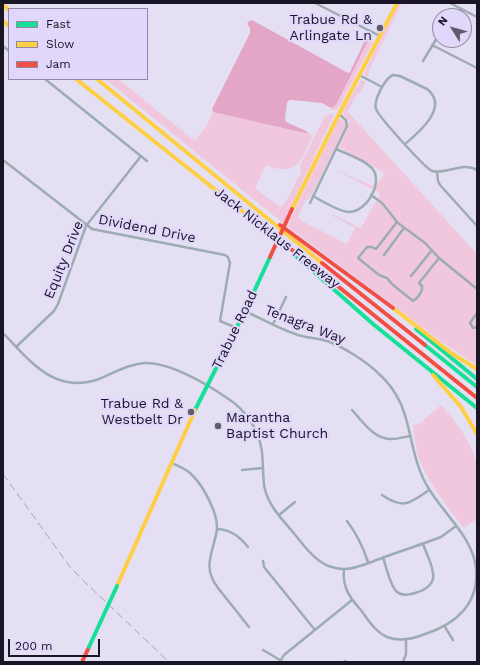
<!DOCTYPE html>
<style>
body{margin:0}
#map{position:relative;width:480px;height:665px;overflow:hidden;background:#e4dff3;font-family:"Work Sans",sans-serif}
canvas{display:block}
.frame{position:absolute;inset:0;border:4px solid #191525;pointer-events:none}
.legend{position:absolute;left:8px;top:8px;width:140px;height:72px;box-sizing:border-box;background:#e0d7fb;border:1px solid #9089a5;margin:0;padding:5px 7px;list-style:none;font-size:12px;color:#191525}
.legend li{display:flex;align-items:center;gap:8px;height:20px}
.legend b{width:20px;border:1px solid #9089a5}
.north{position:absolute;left:432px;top:8px;width:40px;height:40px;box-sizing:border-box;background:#e0d7fb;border:1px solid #9089a5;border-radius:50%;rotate:307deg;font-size:11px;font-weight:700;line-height:16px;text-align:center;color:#191525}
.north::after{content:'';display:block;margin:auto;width:14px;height:18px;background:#605c6d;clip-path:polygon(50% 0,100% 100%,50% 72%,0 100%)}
.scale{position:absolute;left:8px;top:639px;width:92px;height:18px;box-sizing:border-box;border:2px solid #191525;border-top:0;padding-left:5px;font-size:12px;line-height:14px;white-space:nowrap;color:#191525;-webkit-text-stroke:3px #e0d7fb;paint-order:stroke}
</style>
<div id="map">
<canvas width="480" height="665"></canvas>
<div class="frame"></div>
<ul class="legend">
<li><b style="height:5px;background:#16e098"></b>Fast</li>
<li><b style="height:5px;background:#ffcf43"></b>Slow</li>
<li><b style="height:5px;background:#f24e42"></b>Jam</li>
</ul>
<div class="north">N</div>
<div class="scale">200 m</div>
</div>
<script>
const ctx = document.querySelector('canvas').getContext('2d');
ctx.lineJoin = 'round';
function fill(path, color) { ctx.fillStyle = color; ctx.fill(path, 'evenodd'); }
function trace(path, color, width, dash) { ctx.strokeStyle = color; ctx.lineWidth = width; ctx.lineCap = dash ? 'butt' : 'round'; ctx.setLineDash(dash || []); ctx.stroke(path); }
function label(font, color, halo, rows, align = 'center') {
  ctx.font = font + ' "Work Sans",sans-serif'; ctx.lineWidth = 4; ctx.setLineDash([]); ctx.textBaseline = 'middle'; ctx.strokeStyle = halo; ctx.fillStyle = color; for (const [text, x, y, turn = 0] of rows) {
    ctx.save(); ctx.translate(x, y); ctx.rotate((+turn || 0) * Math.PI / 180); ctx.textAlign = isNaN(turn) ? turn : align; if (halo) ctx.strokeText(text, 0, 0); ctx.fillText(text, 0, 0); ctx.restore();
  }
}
fill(new Path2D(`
 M399,3H402L369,70L368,77L365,75V71Z
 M370,35L373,40L372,44L339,107L336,110H330L331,108L336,105Z
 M105,79H118L195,141L207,125L213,112L309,134L313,135C306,149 300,172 282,169C276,169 271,167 266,165L255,188L280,207C290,201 294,182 302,172L300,171V166L325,116L332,113L333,114V117L283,223Z
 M361,80L366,82L360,93L357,94L348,112L477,254V364L466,358L442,342L287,226L338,121L340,119L346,122V125L311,196L305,201L298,217L302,221L347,244L355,228L333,216L332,214L360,228L362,226L380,195V193L332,168L375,187L385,173L339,147L350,122L344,115L343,111Z
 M441,405C457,423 472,442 477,466C479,479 477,504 477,519L464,528C448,508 432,487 421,464C416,452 415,438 413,425L419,424Z`), '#f1c7de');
fill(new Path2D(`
 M252,20L348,73L350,72L366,38L368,37L369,39L336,105L331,108L322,103L292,100H289L287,103L285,118L286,122L306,131L309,134L213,112L212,109L250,33V28L247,24L249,21Z`), '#e3a6c6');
trace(new Path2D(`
 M477,662V661`), '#9ea649', 1);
trace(new Path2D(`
 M315,3L380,36
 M450,3L477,17
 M457,16L461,9
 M432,45L477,68
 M3,46L9,51
 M423,61L440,33
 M359,75L382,87
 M45,79L147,161
 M405,144C418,133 450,107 427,89L400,76L393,75C385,78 373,101 376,109C378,116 425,168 432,171C447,175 462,161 477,170
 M3,160L92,229L225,255L228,257L230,263L220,321L237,328
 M437,172L438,181L440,185L477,226
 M371,195L382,203L398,223L425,243L439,258L477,289
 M313,196C322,201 340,212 349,212C367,212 384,182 372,168C363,159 347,154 336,149
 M310,203L347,126L346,120L339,114
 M397,222L376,249L372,247H367L358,258L379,275L387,278L392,284L413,301C418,298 423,291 422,286L419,283L439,258
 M384,255L404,228
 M411,276L432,250
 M245,311C262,319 279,329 298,335C307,338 317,338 327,341C342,346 367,362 378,373C417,407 404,449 429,489C444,514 474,539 476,569C479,604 456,624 425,634C413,639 400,642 387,637C375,632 368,619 360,609C349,597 342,586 344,569
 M477,313L470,323L473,328L477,327
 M273,324L286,297
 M3,333C30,361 55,395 99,379C114,373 128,364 145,363C169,362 207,384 227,398C246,410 259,429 262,452C263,463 263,474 264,485C267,504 281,518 292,531C302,543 312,558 326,565C331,567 338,569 344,569C357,569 370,562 382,558C398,552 414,547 430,541L441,537L456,526
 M16,347L54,311L58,304L86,226L141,156
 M352,410C362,421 375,440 391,439C398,439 404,437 410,436
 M172,463C178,466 186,469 191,474C203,485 218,513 217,529C214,552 201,566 218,588L249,627
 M242,470L263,468
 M382,495C404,510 410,503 429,490
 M279,515L295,502
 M347,521C357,534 363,547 368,562
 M217,529C231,530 239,536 248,547
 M383,557C386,566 390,586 397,592C402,596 409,595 415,593C445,584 431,566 423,544
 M263,561L264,567L315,630
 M445,627L453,640
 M263,650L280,660
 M280,662L284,655L352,600
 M344,662L345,661
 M403,662L406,654V640`), '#9dacb2', 2.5);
trace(new Path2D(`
 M296,256L373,324L477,408
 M416,329L477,379
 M425,345L477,387
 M195,410L245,311L270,257`), '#16e098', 4);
trace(new Path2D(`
 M3,5L9,10
 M3,21L9,26
 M76,79L267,231
 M97,79L322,263
 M292,209L336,120L397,3
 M393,308L451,353L477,369
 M433,375L461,407L477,434
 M117,586L195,410`), '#ffcf43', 4);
trace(new Path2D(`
 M280,225L393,308
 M267,231L304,259L477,398
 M322,263L425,345
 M82,662L89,647`), '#f24e42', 4);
trace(new Path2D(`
 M3,474L70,567L90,587L169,662`), '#a2a8b2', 1, [8, 4]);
trace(new Path2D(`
 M89,647L117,586`), '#16e098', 4);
trace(new Path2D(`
 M270,257L292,209`), '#f24e42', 4);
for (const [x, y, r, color] of [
 [380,28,4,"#605c6d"],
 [191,412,4,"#605c6d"],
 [218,426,4,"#605c6d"]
]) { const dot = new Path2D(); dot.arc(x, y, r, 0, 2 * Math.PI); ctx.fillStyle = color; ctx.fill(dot); trace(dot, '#e0d7fb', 1.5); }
label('14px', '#191525', '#e0d7fb', [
 ["Trabue Rd &",372,20],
 ["Arlingate Ln",372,36],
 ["Trabue Rd &",183,404],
 ["Westbelt Dr",183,420],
 ["Marantha",226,418,"left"],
 ["Baptist Church",226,434,"left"]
], 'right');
label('14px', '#191525', '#e0d7fb', [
 ["Dividend Drive",147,229,11],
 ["Jack Nicklaus Freeway",277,238,38],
 ["Equity Drive",64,260,-68],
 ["Tenagra Way",305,325,21],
 ["Trabue Road",235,330,-64]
]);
</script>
